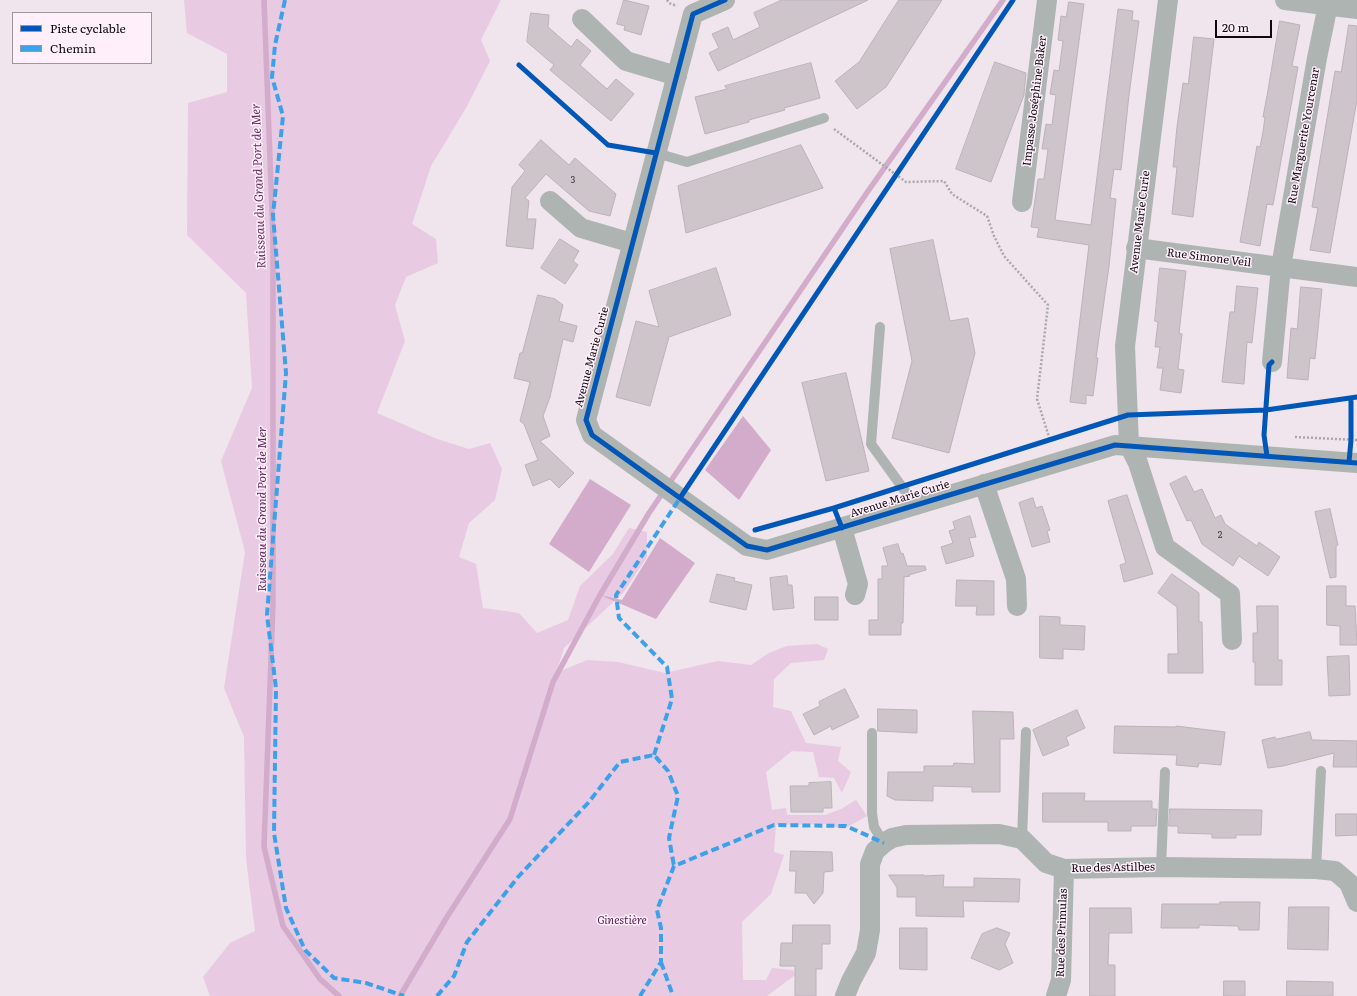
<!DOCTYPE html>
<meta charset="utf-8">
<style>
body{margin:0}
#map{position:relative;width:1357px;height:996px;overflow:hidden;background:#f0e4ed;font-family:Literata,serif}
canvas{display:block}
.legend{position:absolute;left:12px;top:12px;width:140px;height:52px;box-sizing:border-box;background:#ffeffb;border:1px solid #9f939c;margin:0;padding:5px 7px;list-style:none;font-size:12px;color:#0f090e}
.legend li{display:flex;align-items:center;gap:8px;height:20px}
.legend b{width:20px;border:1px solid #9f939c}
.scale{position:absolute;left:1215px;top:20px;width:57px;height:18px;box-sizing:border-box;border:2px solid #0f090e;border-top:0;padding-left:5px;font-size:12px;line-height:14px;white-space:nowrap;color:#0f090e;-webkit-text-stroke:3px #ffeffb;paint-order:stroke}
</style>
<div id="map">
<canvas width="1357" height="996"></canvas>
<ul class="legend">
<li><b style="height:5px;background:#0057b8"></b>Piste cyclable</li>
<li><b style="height:5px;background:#3da1e9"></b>Chemin</li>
</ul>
<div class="scale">20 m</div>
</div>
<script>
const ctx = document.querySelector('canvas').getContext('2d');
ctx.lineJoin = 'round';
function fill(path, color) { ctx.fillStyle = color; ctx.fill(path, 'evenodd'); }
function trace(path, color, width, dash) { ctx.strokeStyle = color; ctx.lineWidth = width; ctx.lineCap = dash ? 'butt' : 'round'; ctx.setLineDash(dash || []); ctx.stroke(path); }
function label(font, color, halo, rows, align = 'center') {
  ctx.font = font + ' Literata,serif'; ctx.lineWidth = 3; ctx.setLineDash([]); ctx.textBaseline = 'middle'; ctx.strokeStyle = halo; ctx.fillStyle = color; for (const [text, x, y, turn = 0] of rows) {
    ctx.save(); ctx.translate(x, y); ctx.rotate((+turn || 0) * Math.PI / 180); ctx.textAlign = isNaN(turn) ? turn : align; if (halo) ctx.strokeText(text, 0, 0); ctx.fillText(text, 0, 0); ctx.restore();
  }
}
fill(new Path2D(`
 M184,0H501L481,40L490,61L466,108L431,166L412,224L436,239L438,263L406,277L395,305L405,341L377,413L437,439L469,449L490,443L502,469L495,500L469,523L459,557L476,564L483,608L519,613L537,633L568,620L580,586L613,554L629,528L647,532V557L623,593L564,648L556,673L587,660L618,662L665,673L718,661L751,665L769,653L787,646L817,644L828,649L824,660L791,663L774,679L773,707L791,711L806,743L841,747L838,761L851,772L842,793L834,778L819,777L813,752L792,751L766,772L772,810L786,808L787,815H825L841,809L856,800L867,816L844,829L825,824L776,825L774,852L784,855L771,894L742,922L743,980H766L772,968L793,970L795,975L767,996H210L203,977L230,943L255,931L246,858L244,737L224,688L245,552L221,461L252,388L246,293L187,235L188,103L227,92V54L187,33Z`), '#e8cae2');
fill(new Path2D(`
 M743,416L771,450L739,500L705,470Z
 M590,479L631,505L589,572L549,544Z
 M660,538L695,563L656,619L600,595L622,600Z`), '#d2acca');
trace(new Path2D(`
 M264,0L273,239V604L264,847L283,926L320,979L339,996
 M400,996L447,917L510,819L553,682L600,595L649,513L866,194L1003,0`), '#d2acca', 5.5);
const building = new Path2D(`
 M624,0L649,6L641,35L624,30L625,26L617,24Z
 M782,0H868L718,71L709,53L719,48L712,34L728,27L733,40L760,27L754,13Z
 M899,0H942L886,87L857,109L835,81L859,62Z
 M1069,2L1084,4L1055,220L1091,225L1118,9L1133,11L1132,20L1139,21L1129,95L1121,170L1114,169L1110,198L1116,199L1109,266L1096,358H1098L1093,396L1086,395V404L1070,402L1089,245L1037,237L1039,228L1031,227L1038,179H1044L1048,149H1042L1046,124L1052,125L1056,95L1050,94L1054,70L1059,71L1063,41L1058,40L1061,16L1066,17Z
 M531,13L549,15L548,27L571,47L577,39L591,51L580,65L607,89L616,79L634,94L611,121L550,70L554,65L527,42Z
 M1280,21L1300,25L1292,66L1298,67L1273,205L1267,204L1260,246L1240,242L1257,146L1260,147L1263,132L1265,117H1263L1267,96Z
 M1349,25L1357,26V100L1330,253L1310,250L1318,208L1312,207L1335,71L1341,72Z
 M1194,37L1214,39L1193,217L1172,214L1177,167H1173L1177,127L1183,83L1188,84Z
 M995,62L1026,73L1024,95L991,182L956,169Z
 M811,63L820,98L784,108L785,110L749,120V122L705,134L695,97L727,89L725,86Z
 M541,140L569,165L575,158L616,194L610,216L589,211L546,174L525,198L529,201L527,219H536L533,249L506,246L512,187L525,171L519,165Z
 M801,145L823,188L686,233L678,186Z
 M560,239L579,251L573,261L578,265L565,284L541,268Z
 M933,240L950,321L968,318L975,353L949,453L892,438L912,361L890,249Z
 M716,268L731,315L669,337L650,406L616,397L636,321L659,327L649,291Z
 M1160,268L1186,271L1179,333L1182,334L1178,369L1184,370L1181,393L1160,390L1163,368H1157L1160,347H1155L1158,322L1155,321Z
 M1237,286L1258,288L1252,343L1247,342L1244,384L1222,382L1230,312H1234Z
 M1301,287L1322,289L1315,359L1310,358L1308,380L1287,378L1291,328L1297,329Z
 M538,295L555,299L563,305L559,321L577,326L573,342L563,339L550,397L543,416L550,436L540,441L574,473L559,488L550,479L533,486L525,465L538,460L524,424L520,421L530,382L514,378L520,353H522Z
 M846,373L869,471L826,481L802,383Z
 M1186,476L1194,492L1202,489L1215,518L1221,515L1225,524L1257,546L1259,542L1280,557L1268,576L1239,556L1233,566L1202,544L1191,520L1187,521L1170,484Z
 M1127,495L1153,574L1124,582L1120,565L1126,563L1108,501Z
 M1033,498L1036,508L1042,506L1050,530L1047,531L1050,542L1032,547L1019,503Z
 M1330,509L1338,545L1336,546V577L1330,578L1315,512Z
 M970,516L976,537L969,538L974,556L946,564L941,547L953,543L949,531L955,529L953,522Z
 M898,544L901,554L903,553L907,566H925L926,570L909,575L910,576L904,577L903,623H901V635H869V620H878V579H882V566H888L883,548Z
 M717,574L735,578L734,581L752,585L746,610L710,602Z
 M1172,574L1199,593V622H1202L1203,673H1168V654H1178L1177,607L1158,593Z
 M787,576L788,585H792L794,608L773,610L770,578Z
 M957,580L994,581V615H976L977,606H956Z
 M1327,586H1346V606H1355L1357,645H1340V626L1327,625Z
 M815,597H838V620H815Z
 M1257,606H1278V660H1282V685H1255V662H1253V633H1257Z
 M1040,616L1060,617V625L1085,626L1084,650L1063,649V659L1040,658Z
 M1349,656L1350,695L1329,696L1327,657Z
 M845,689L859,717L832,730L831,726L814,735L803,714L820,706L819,702Z
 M878,709L917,710V733L878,731Z
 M1077,710L1085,728L1066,737L1069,745L1043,756L1033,730Z
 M973,711L1013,712L1014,739H1000V792H972V787L933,786V801L895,800L887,796L888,772H924V766H953L954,763L974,764Z
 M1115,726L1176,727V726L1225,732L1221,765L1199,763L1198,767L1176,765L1177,755L1114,753Z
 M1310,732L1312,740L1357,741V767H1333L1334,753L1283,766L1268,768L1262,740L1275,737L1276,739Z
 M831,782L832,808H823V812H791L790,786H809V783Z
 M1043,793H1085L1084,801H1152V809H1157L1156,826H1131V831H1108V822H1043Z
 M1170,809L1262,810L1261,835H1236V838H1212V834L1178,833V826H1169Z
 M1336,814H1357V835L1336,836Z
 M791,851L832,852L833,871L824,872L823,893L814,904L806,893H795L796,871H790Z
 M889,875H924V876L944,875L943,887H974V878L1020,879L1019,902L963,901L964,917L916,916V897H897V888Z
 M1220,902H1260L1259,930H1239L1238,926L1199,925V928H1161L1162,904H1220Z
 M1289,907H1329L1328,950L1288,949Z
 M1090,908H1131L1132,933H1109L1108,965H1115V996H1090Z
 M793,925H830V944H822V969H816V996H795V966H780L781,943H792Z
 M900,928H927V970L900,969Z
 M997,928L1010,933L1005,944L1013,963L999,970L971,958L982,934Z
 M1224,981H1245V996H1224Z
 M1287,981L1333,982V996H1287Z`);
fill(building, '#cec5cb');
trace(building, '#bbb2b9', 1);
trace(new Path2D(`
 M667,0L669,3L677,6
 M519,65L608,145L638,150
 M834,129L906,182L944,181L952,194L987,216L994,236L1004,256L1048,305L1037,399L1050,440
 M1351,398V440
 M1146,414L1266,410L1357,397
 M1295,437L1357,440
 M1264,438L1268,381
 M690,482L1013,0
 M917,482L1108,421
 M761,528L802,517`), '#a8a8a9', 2.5, [2, 2]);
trace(new Path2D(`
 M656,153L687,162L824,118
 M880,327L871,444L915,505
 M872,733V813L874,827L884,843
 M1022,839L1026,732
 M1161,867L1165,772
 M1316,869L1321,771`), '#aeb4b1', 10);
trace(new Path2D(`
 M725,0L693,14L586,420L592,435L747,546L767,550L1115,445L1357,463
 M1168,0L1125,346L1129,445L1138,463L1165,547L1230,594L1232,640
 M1285,0L1357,9
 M582,19L626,61L677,76
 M550,201L581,228L632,243
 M1022,202L1047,0
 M1136,248L1357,277
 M1272,362L1281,267L1317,58L1329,0
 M984,484L1016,579L1017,606
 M842,528L858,584L855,595
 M845,996L851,981L866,953L870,930V864L875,851L884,843L892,838L906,835L999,834L1022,839L1046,863L1064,869L1161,867L1316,869L1335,871L1349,883L1357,902
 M1056,996L1061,980L1064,869`), '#aeb4b1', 20);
trace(new Path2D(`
 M285,0L275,45L272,77L283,116L273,215L286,373L267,615L276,688L274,833L286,908L305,950L334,978L366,983L404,996
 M654,755L672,699L667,667L619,618L616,595L680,498
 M661,962L673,996
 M437,996L454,976L467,942L518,877L588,803L620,762L654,755L668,771L678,796L669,838L674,866
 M640,996L661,962V928L657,910L674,866L774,825L846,826L884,843`), '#3da1e9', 4, [8, 4]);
trace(new Path2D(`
 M725,0L693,14L586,420L592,435L747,546L767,550L1115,445L1357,463
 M519,65L608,145L656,153
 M1267,456L1264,435L1269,365L1272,362
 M1349,462L1351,440V398
 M680,498L1013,0
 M842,528L834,508L1128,415L1266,410L1357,397
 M755,530L834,508`), '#0057b8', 5);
label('9px', '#3f383d', null, [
 ["3",573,180],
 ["2",1220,535]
]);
label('11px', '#0f090e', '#ffeffb', [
 ["Impasse Joséphine Baker",1035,101,-83],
 ["Rue Marguerite Yourcenar",1304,136,-80],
 ["Avenue Marie Curie",1140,222,-83],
 ["Rue Simone Veil",1209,258,7],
 ["Avenue Marie Curie",592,357,-75],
 ["Avenue Marie Curie",900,499,-17],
 ["Rue des Astilbes",1113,868,-1],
 ["Rue des Primulas",1062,933,-88]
]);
label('italic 11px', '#53194b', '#ffeffb', [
 ["Ginestière",622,921]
]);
label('italic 12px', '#662b5e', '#ffeffb', [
 ["Ruisseau du Grand Port de Mer",259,186,-92],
 ["Ruisseau du Grand Port de Mer",262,509,-90]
]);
</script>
